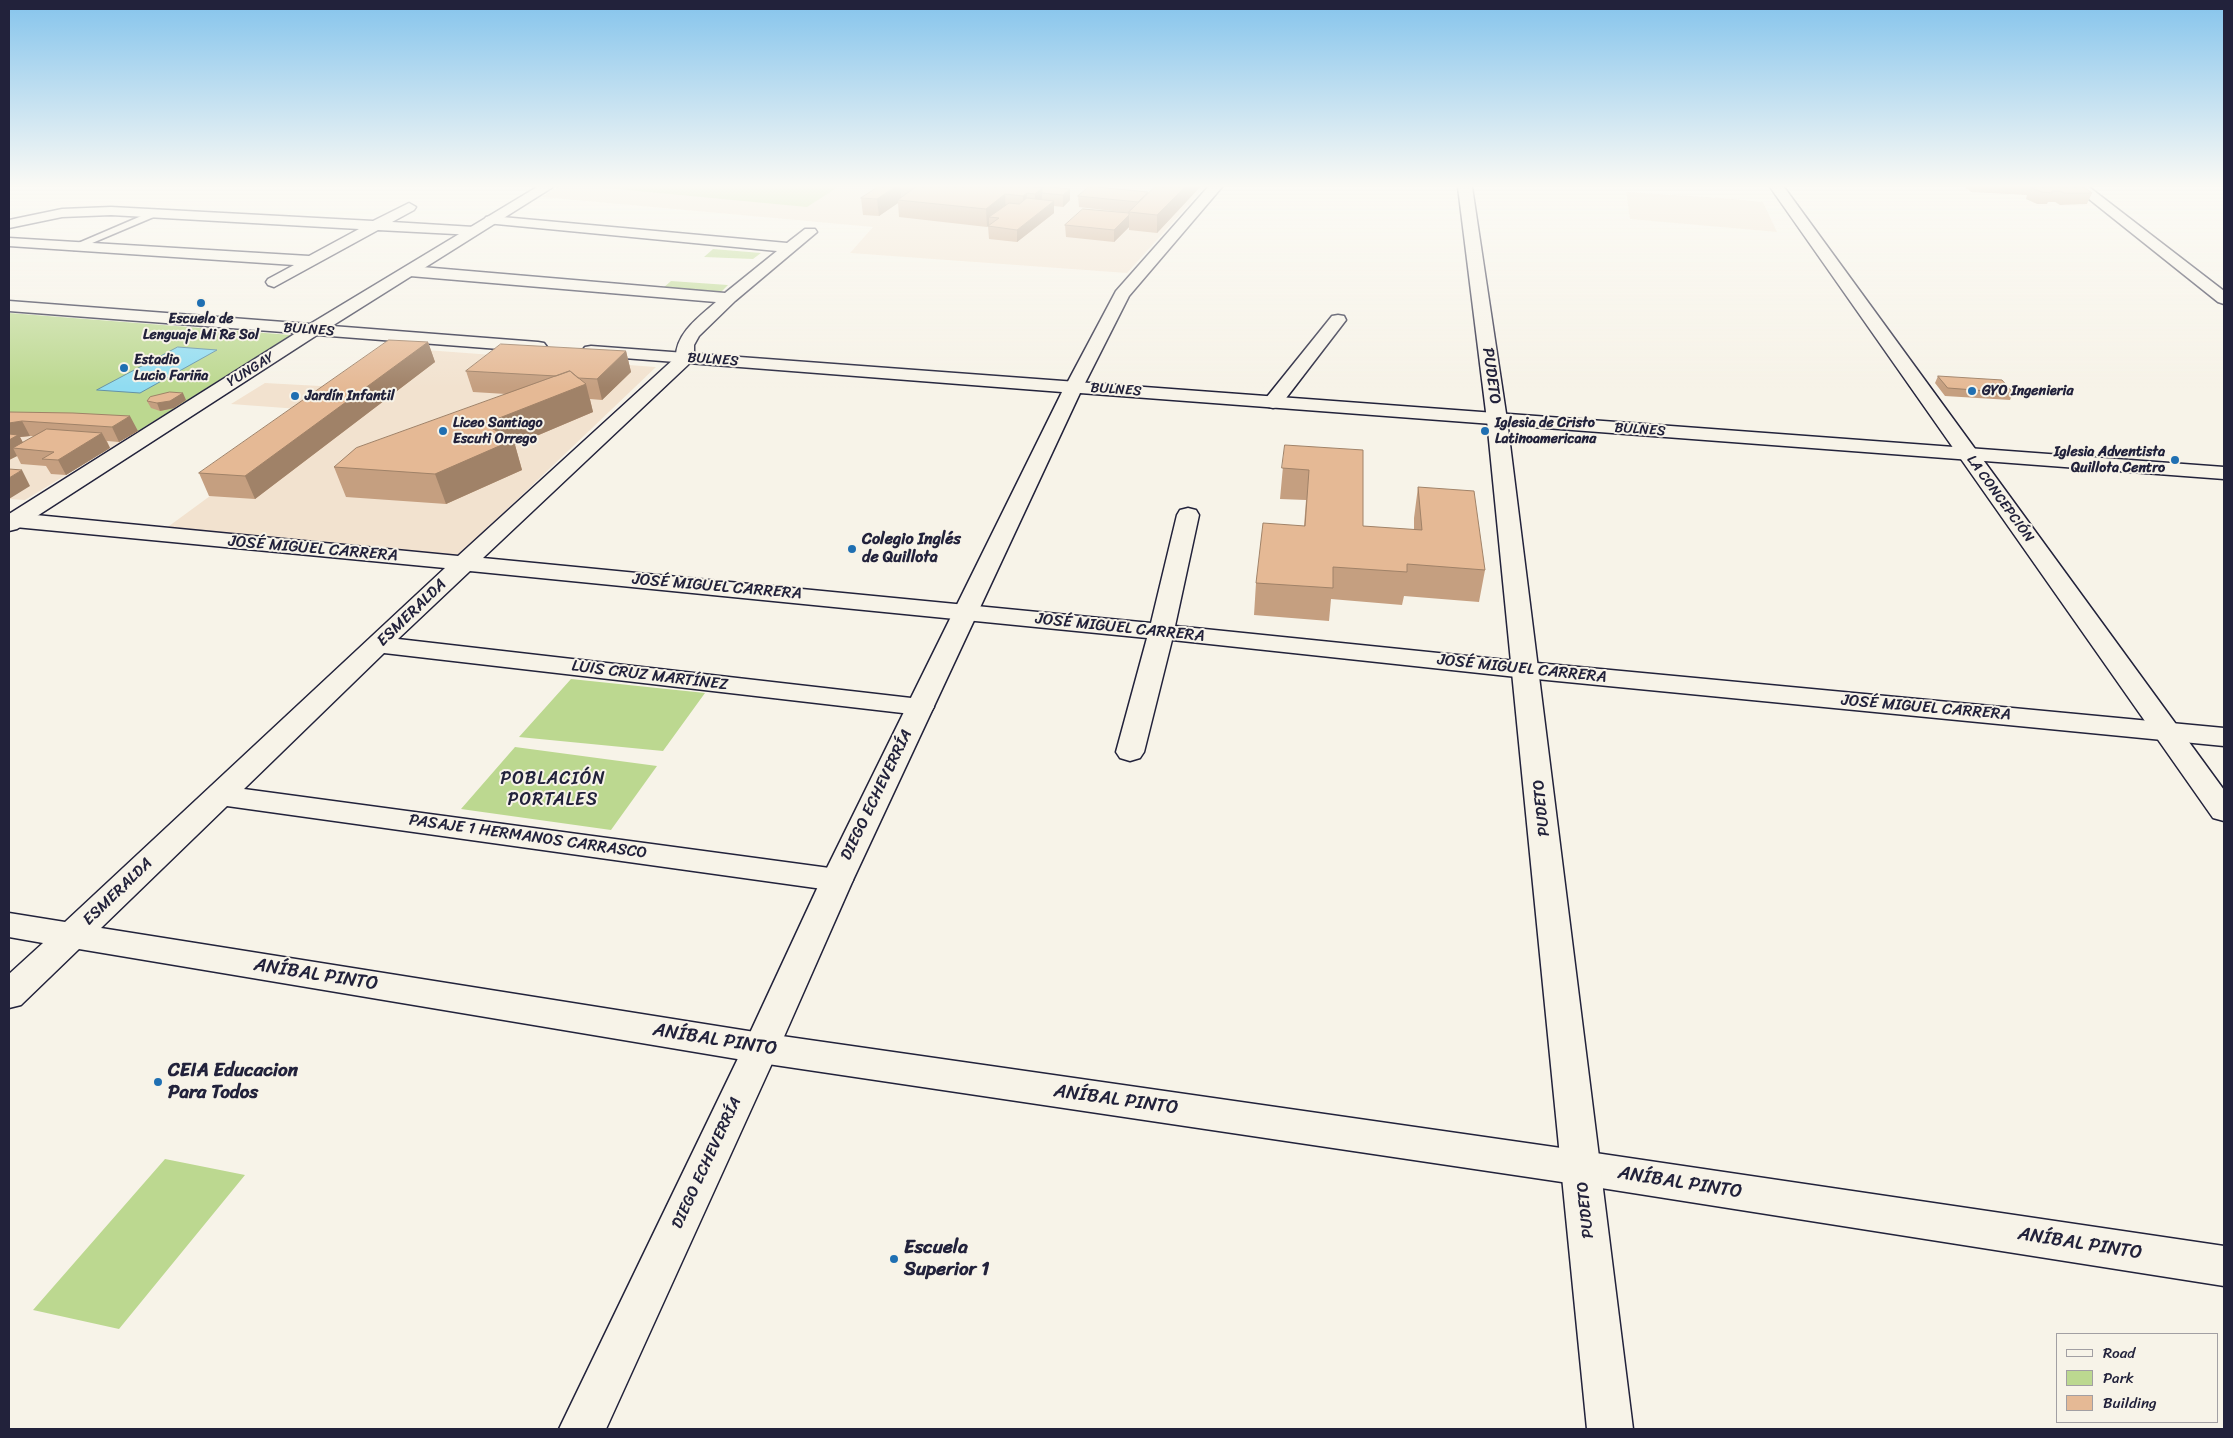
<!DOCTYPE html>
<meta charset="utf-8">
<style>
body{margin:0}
#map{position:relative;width:2233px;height:1438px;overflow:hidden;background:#f7f3e8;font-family:Sriracha,sans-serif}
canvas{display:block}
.frame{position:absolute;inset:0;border:10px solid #22223b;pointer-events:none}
.legend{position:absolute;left:2056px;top:1333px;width:162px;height:90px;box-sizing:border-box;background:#f7f3e8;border:1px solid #a29fa3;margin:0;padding:6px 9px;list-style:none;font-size:15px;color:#22223b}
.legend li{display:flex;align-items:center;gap:10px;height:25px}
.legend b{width:25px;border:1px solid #a29fa3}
</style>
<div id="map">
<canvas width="2233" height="1438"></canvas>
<div class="frame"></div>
<ul class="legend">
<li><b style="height:6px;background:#f7f3e8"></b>Road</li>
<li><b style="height:14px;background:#bcd890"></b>Park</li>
<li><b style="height:14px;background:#e5b995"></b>Building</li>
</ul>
</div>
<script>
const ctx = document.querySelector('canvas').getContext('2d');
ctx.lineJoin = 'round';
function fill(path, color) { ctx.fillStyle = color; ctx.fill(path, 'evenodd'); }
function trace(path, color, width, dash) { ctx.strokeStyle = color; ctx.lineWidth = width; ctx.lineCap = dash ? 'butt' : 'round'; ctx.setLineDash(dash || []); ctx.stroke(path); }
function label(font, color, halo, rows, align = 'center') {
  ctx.font = font + ' Sriracha,sans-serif'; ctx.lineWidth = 4; ctx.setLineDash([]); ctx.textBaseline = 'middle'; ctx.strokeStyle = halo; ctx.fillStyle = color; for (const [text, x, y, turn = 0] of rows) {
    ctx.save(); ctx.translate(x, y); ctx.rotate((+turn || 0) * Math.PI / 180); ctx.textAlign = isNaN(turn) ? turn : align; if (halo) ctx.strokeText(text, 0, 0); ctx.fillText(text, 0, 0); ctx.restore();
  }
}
fill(new Path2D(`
 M558,187H1205L1127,273L850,253L873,227L542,197Z
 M1626,192L1722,198L1763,202L1777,232L1630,219Z
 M412,349L656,367L455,559L165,529L330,408L326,411L231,404L265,383L357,388Z
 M9,427H81L138,431L25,500L9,499Z`), '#f2e2cf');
fill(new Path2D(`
 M595,187H838L807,207Z
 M713,249L761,253L753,259L704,257Z
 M671,281L728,285L721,292L663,288Z
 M9,313L291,335L138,431L9,427Z
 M571,679L705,693L663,751L519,737Z
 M515,747L657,766L611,830L461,809Z
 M165,1159L245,1175L119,1329L33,1310Z`), '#bcd890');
const water = new Path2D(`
 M178,347L217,350L140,393L97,390Z`);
fill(water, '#90dcf1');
trace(water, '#6492a8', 1);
const service = new Path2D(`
 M153,211L158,214L156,216L78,249L74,250L69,247Z`);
const minor = new Path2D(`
 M1208,187H1222L1129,296L1081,391L1074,393L1067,391L1065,387L1116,291Z
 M2074,187H2089L2224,291V304L2218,302Z
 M409,203L416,207L414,210L392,222L474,227L481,231L474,235L378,230L274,287L268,285L266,282L268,279L294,265L9,246V238L309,256L359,229L111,215L62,217L9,228V220L62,209L111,207L373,221Z
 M491,216L787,243L805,229H815L817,232L735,301L699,336L694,345V358L691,362L483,558L1151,623L1177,515L1180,510L1188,508L1196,510L1199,515L1175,626L1526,662L2224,728V746L1526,678L1172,640L1144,752L1140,758L1130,761L1120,758L1116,752L1147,638L470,571L398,639L920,699L930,701L934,707L930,713L920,715L384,653L244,789L837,869L848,872L853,880L848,888L837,891L227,806L101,928L761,1033L1582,1151L2224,1246V1286L1582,1185L761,1063L79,949L21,1005L9,1008V974L43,943L9,937V913L65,922L445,568L15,527L9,525V515L15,513L458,556L676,357C676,333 699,317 716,302L410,276L404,274L402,271L404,268L410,266L725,293L777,251L486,223L484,220L486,217Z
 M1338,315L1344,316L1346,320L1280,406L1273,408L1266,406L1263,402L1266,398L1332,316Z`);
const tertiary = new Path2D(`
 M537,187H553L332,326L538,342L544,343L547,347L544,351L538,352L317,335L17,529L9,531V514L296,333L9,311V301L310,324Z
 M591,346L2224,467V479L1080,393L853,880L779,1048L606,1429H559L743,1048L821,880L1062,392L585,355L582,351L585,347Z`);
const secondary = new Path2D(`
 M1458,187H1472L1507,420L1633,1429H1587L1487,420Z
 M1770,187H1784L2224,790V821L2213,818Z`);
trace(service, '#22223b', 3);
trace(minor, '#22223b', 3);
trace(tertiary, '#22223b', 3);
trace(secondary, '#22223b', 3);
fill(service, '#f7f3e8');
fill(minor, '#f7f3e8');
fill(tertiary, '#f7f3e8');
fill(secondary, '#f7f3e8');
fill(new Path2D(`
 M878,187H1051L1070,200L1063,207L1054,206V213L1017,242L989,239L988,226L989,225L987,227L899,217L898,203L879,216L863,215L861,198Z
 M1155,187H1200L1157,233L1129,230V227L1114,242L1066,237L1065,225L1129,213L1079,207L1078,196L1148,192V194Z
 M1965,187H2084L2092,193L2087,204L2060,205L2055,202H2048L2047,204H2037L2026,199L2027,195L1971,192Z
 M428,342L435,362L255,499L209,496L199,473Z
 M626,351L631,372L602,400L590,399L593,412L515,445L522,470L446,504L346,497L334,467L506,394L473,392L466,371Z
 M1938,376L2013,393L2010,400L1945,396L1935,383Z
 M186,400L174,408L160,411L151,408L147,401Z
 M9,412L138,431L119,442L107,441L110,448L66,475L51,474L46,466L21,464L17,456L9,460ZM30,436H34L23,443L20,437Z
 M1285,445L1363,526L1414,530V518L1418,487L1485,570L1479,602L1404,596L1402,605L1331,599L1329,621L1254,615L1256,583L1304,526L1306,500L1280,499Z`), '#c59f80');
fill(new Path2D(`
 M895,187H900L901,200H898V203L879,216L877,199Z
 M1185,187H1200L1157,233V215Z
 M1042,188V205L1035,211V194Z
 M1070,189V200L1063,207V195Z
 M1027,193V210L1024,213L1023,196Z
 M1005,194L1006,212L989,217V225L987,227L986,209Z
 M1054,201V213L1017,242V230Z
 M1129,215V227L1114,242V230Z
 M428,342L435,362L255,499L245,476Z
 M626,351L631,372L602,400L597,379Z
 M586,384L593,412L515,445L522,470L446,504L435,474L484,424Z
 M183,393L186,400L174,408L160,411L157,403Z
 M130,416L138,431L119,442L112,427Z
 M22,421L30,436L20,437L27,450L13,448L17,456L9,460V423Z
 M102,433L110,448L66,475L58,460Z
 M22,470L30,486L9,499V478Z`), '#a08268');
const building = new Path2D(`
 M878,187H895L877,199L861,198Z
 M916,187H1034L1042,188L1035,194L1027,193L1023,196L1005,194L986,209L898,200Z
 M1034,187H1051L1070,189L1063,195L1042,193V188Z
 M1089,187H1097L1148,192L1138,202L1078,196Z
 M1155,187H1185L1157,215L1129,212Z
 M2030,187H2084L2092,193H2064L2060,191H2052V193L2042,192Z
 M1027,198L1054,201L1017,230L988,226L999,218L989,217L1009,203L1019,204Z
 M1083,209L1129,213V215L1114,230L1065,225Z
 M389,340L428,342L245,476L199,473Z
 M501,344L626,351L597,379L578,378L570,371L556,376L466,371Z
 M570,371L586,384L484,424L513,440L435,474L334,467L356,448Z
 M1938,376L2002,380L2013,393L1948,388Z
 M170,392L183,393L170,401L157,403L147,401L150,397Z
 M9,412L73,413L130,416L112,427L22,421L9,423Z
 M47,429L102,433L58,460L42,459L54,452L13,448Z
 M9,434L18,435L9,440Z
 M1285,445L1363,450V526L1422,530L1418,487L1474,491L1485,570L1407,564V572L1333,567V588L1256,583L1263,523L1305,526L1309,470L1282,468Z
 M9,469L22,470L9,478Z`);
fill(building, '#e5b995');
trace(building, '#a08268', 1);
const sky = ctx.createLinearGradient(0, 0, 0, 388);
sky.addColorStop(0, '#85c4ec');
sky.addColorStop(0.48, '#fbfaf5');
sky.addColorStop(1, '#fbfaf500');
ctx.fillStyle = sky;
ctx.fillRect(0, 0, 2233, 388);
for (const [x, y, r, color] of [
 [201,303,5,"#1f6fb2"],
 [124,368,5,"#1f6fb2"],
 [1972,391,5,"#1f6fb2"],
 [295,396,5,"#1f6fb2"],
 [443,431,5,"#1f6fb2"],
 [1485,431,5,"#1f6fb2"],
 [2175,460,5,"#1f6fb2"],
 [852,549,5,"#1f6fb2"],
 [158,1082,5,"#1f6fb2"],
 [894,1259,5,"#1f6fb2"]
]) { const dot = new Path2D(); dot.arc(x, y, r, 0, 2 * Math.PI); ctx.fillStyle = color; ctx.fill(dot); trace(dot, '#f7f3e8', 2); }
label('bold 14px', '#22223b', '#f7f3e8', [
 ["Escuela de",201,319,"center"],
 ["Lenguaje Mi Re Sol",201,335,"center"],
 ["Estadio",134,360],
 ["Lucio Fariña",134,376],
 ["GYO Ingenieria",1982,391],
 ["Jardín Infantil",305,396],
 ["Liceo Santiago",453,423],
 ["Escuti Orrego",453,439],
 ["Iglesia de Cristo",1495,423],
 ["Latinoamericana",1495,439],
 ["Iglesia Adventista",2165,452,"right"],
 ["Quillota Centro",2165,468,"right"]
], 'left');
label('14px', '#22223b', '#f7f3e8', [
 ["BULNES",309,330,4],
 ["BULNES",713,360,4],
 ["YUNGAY",251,370,-32],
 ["BULNES",1116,390,4],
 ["BULNES",1640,430,4],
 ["LA CONCEPCIÓN",2000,499,54]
]);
label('16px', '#22223b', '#f7f3e8', [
 ["PUDETO",1491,376,82],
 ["JOSÉ MIGUEL CARRERA",313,549,5],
 ["JOSÉ MIGUEL CARRERA",717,587,5],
 ["ESMERALDA",412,613,-44],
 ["JOSÉ MIGUEL CARRERA",1120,628,6],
 ["JOSÉ MIGUEL CARRERA",1522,669,6],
 ["LUIS CRUZ MARTÍNEZ",650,676,7],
 ["JOSÉ MIGUEL CARRERA",1926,708,5],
 ["DIEGO ECHEVERRÍA",877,795,-64],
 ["PUDETO",1542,808,-96],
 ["PASAJE 1 HERMANOS CARRASCO",528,837,8],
 ["ESMERALDA",118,892,-44],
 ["DIEGO ECHEVERRÍA",707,1163,-65],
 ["PUDETO",1586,1210,-96]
]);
label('bold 16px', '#22223b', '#f7f3e8', [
 ["Colegio Inglés",862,540],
 ["de Quillota",862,558]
], 'left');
ctx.letterSpacing = '1px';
label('18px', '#22223b', '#f7f3e8', [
 ["POBLACIÓN",553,779],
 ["PORTALES",553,800]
]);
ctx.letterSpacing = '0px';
label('19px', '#22223b', '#f7f3e8', [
 ["ANÍBAL PINTO",316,975,9],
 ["ANÍBAL PINTO",715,1040,9],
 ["ANÍBAL PINTO",1116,1100,8],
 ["ANÍBAL PINTO",1680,1183,9],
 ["ANÍBAL PINTO",2080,1244,9]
]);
label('bold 19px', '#22223b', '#f7f3e8', [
 ["CEIA Educacion",168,1071],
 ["Para Todos",168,1093],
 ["Escuela",904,1248],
 ["Superior 1",904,1270]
], 'left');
</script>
